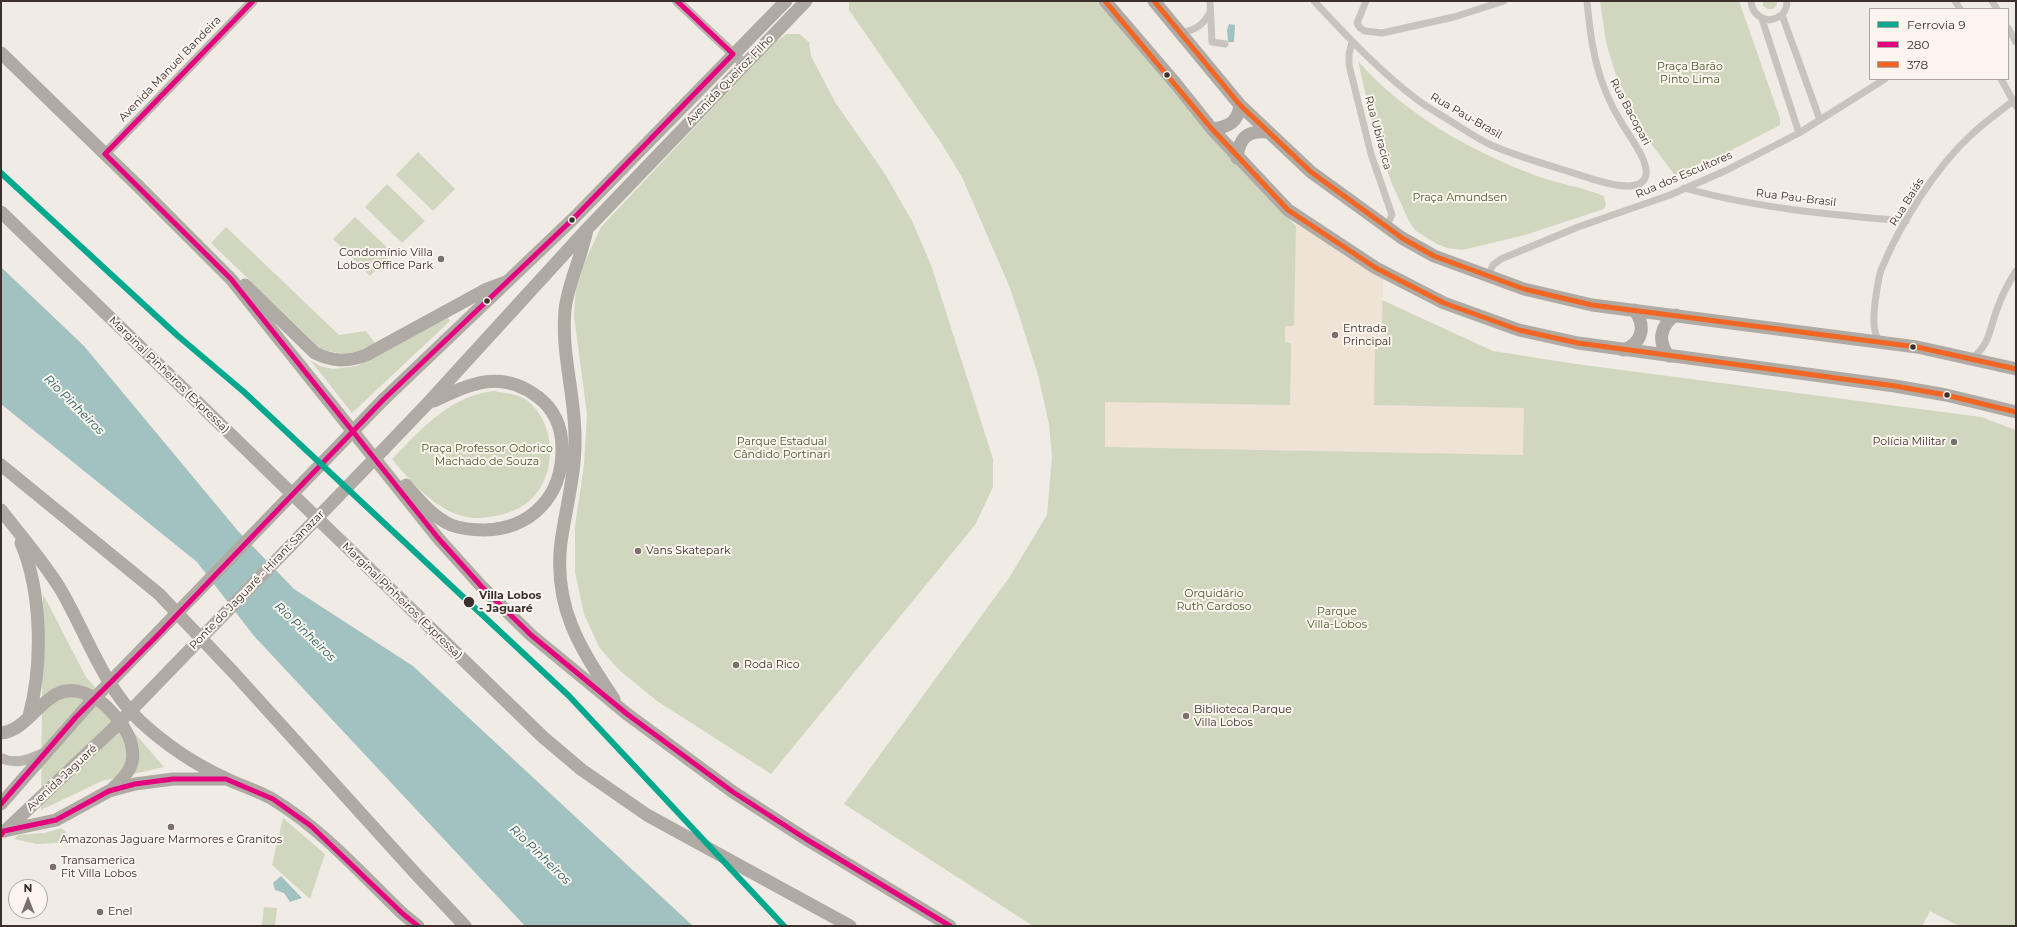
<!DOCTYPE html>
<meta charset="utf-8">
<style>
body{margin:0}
#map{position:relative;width:2017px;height:927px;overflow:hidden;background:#f0ebe5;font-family:Montserrat,sans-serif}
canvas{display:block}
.frame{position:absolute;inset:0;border:2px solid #3b302b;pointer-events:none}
.legend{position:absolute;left:1869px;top:8px;width:140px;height:72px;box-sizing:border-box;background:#fbf5ee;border:1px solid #aea6a0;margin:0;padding:5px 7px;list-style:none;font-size:12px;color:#3b302b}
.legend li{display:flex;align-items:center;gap:8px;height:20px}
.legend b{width:20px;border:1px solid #aea6a0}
.north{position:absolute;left:8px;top:879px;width:40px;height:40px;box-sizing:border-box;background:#fbf5ee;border:1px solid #aea6a0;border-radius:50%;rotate:0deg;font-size:11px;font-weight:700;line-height:16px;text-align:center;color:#3b302b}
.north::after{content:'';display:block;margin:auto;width:14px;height:18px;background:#7a716c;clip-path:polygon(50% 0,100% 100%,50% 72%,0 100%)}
</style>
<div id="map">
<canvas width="2017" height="927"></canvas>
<div class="frame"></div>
<ul class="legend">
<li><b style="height:5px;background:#00a88e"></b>Ferrovia 9</li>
<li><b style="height:5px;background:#e5007d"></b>280</li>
<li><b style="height:5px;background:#f26522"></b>378</li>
</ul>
<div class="north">N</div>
</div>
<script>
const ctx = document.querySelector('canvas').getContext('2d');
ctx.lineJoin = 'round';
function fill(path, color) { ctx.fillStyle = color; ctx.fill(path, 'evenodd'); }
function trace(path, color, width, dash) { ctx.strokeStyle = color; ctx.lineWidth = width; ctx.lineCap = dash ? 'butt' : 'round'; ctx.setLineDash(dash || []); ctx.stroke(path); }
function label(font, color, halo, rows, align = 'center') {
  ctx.font = font + ' Montserrat,sans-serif'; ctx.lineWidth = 4; ctx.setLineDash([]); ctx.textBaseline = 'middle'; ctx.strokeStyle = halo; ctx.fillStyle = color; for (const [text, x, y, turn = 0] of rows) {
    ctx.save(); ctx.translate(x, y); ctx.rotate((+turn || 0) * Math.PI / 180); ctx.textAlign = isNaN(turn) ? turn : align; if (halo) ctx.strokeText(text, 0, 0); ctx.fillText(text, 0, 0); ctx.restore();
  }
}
fill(new Path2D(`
 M849,1H1103L1227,152L1295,225L1383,277L1382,300L1493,351L1576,364L1981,417L2016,430V926H1959L1930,911L1922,926H1033L844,804L1009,578L1047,515L1052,457L1049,424L1038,375L1020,318L1010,288L962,177L940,141L849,10Z
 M1600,1H1739L1780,118V125L1703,165L1681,174H1674L1646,137L1642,136L1625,101L1613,66L1606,42Z
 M1763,1H1777V5L1773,9H1768L1763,6Z
 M787,34H799L809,42L811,56L835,102L885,174L912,221L931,265L993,459V487L975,525L771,774L657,701L618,669L599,647L584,614L575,572V526L584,465L587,414L574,316L576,287L585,261L601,227L775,42Z
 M1358,61C1404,114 1472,152 1537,176C1559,184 1582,187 1604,196L1606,205L1604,209L1525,235L1462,250L1447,248L1437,244L1416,231L1410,223L1392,184L1377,144Z
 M418,152L455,189L433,211L396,175Z
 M387,184L425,221L402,243L365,207Z
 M355,217L393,253L370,276L333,239Z
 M226,227L339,335L366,331L375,343C355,354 343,356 321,349L211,243Z
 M448,318L450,321L352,413L310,360L320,366L333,369L357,366Z
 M494,391C505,393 519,394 528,401C559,427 557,483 524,505C515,511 505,514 495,516C485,518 472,519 462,516C434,508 410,481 392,459C422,429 449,396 494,391Z
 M43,594L86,677L164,767L102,781L41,810Z
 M283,818L325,854L310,899L272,865Z
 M62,828L74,842L37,844L14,839L18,835L44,833Z
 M264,907L277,908L275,926H262Z`), '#d1d6bf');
fill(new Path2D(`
 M1296,224L1383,277L1382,326H1387L1386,347L1375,346L1374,405L1524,408L1523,455L1105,447V402L1290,405L1291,343L1285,342V326H1294Z`), '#eee3d5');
fill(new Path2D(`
 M1229,24L1235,25L1234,42H1228L1227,30Z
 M1,267L84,346L238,531L294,589L413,666L693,926H525L254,636L197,562L1,404Z
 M281,876L302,898L290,902L284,893L275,890L273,883Z`), '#a1c2c1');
trace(new Path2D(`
 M1210,1L1212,42L1225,44
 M1314,1C1347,36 1380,72 1419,101C1430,109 1441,115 1452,122C1465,130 1478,139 1491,145C1523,159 1557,167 1589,178C1602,182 1638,194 1645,178C1652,165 1628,134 1621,122C1597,83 1591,46 1587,1
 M1366,1L1357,23L1360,28L1365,31L1382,33L1454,17L1504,1
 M1751,1C1752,12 1758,18 1769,20C1780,18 1787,13 1787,1
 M1955,1L1960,9
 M1992,1L1997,9
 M1782,15L1820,120
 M1762,19L1799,133
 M2008,28L2016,42
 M1180,33C1195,30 1203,26 1210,12
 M1352,42L1349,54V65L1371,154L1392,215L1386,227
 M2001,79L2016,106
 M1684,188C1756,208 1832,215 1906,221
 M1488,276L1493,265L1501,259L1578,227L1670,195L1727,170L1799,133L1885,79
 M1879,342C1876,336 1874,329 1874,322C1873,312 1878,279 1881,270C1900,224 1935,168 1972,134C1985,122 1999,112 2013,101
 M1972,358C1991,344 1989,328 1998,307C2002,295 2009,282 2016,271`), '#c9c3be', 7);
trace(new Path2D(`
 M677,1L744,64
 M105,154L253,1
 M1,758C17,766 31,758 46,752`), '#bab3ae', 10);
trace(new Path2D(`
 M1105,1L1176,84L1212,129L1288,210L1376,268L1444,303L1519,330L1578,343L1895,386L1946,395L2016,412
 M1154,1L1240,105L1311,172L1402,238L1434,256L1524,289L1592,305L1917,347L2016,369
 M1,53L138,186L231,279L438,538L482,587L531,635L627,714L733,792L806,839L950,926
 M1212,129C1229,127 1238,122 1240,105
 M1237,158C1239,138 1247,130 1268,132
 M1,212L544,738L582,770L647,815L850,926
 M587,229C582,257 568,282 565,310C561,353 575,395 575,437C576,472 566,507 561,542C553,607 580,648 614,699
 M245,285L315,353C333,362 348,362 366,355L487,289L503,283
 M1623,350C1642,344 1647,326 1634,310
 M1669,356C1657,342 1660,325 1676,315
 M383,400L574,218L786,1
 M383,450L428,403L587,229L806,1
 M1,465L159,594L234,673L415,873L465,926
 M406,485C419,500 432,516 451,525C462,529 473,530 484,530C532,529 563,495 562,448C562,427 555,410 538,397C502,369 471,383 434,401
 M1,510C21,536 44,562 61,590C86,633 103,686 140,721C165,744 194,764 225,778C241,786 259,791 274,800C323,830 362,875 403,914L418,926
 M21,543C42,592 43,665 29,716
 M1,733C33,730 46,679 84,693C92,696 101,701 107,707C118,718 130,732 132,748C136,766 125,777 112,789
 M1,804L88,705
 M4,831L56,820L109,791L135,784L173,779H225
 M5,831L114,728`), '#afaaa4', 13);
trace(new Path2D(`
 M88,705L383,400
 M114,728L383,450`), '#afaaa4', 13);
trace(new Path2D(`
 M253,1L105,154L231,279L438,538L482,587L531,635L627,714L733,792L806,839L950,926
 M1,804L76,717L156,637L383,400L574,218L733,54L677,1
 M1,835L4,831L56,820L109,791L135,784L173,779H226L273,799L311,826L403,914L418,926`), '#e5007d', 5);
trace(new Path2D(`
 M1105,1L1212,129L1288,210L1376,268L1444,303L1519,330L1578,343L1895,386L1946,395L2016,412
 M1154,1L1240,105L1311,172L1402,238L1434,256L1524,289L1592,305L1917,347L2016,369`), '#f26522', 5);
trace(new Path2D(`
 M1,173L178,336L244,392L569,696L784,926`), '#00a88e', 6);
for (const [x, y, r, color] of [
 [1167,75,3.5,"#3b302b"],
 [572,220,3.5,"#3b302b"],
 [441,259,4,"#7a716c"],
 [487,301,3.5,"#3b302b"],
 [1335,335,4,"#7a716c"],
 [1913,347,3.5,"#3b302b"],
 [1947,395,3.5,"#3b302b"],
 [1954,442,4,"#7a716c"],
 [638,551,4,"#7a716c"],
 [469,602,6,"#3b302b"],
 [736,665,4,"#7a716c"],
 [1186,716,4,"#7a716c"],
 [171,827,4,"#7a716c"],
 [53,867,4,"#7a716c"],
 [100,912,4,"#7a716c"]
]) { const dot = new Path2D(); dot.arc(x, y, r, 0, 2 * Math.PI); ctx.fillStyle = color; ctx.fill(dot); trace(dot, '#fbf5ee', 1.5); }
label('11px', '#4a5a2e', '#fbf5ee', [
 ["Praça Barão",1690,67],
 ["Pinto Lima",1690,80],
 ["Praça Amundsen",1460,198],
 ["Parque Estadual",782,442],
 ["Cândido Portinari",782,455],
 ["Praça Professor Odorico",487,449],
 ["Machado de Souza",487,462],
 ["Orquidário",1214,594],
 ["Ruth Cardoso",1214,607],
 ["Parque",1337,612],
 ["Villa-Lobos",1337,625]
]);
label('11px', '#3b302b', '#fbf5ee', [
 ["Avenida Manuel Bandeira",170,69,-46],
 ["Avenida Queiroz Filho",730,80,-46],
 ["Rua Bacopari",1630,112,62],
 ["Rua Pau-Brasil",1466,116,30],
 ["Rua Ubiracica",1378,133,75],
 ["Rua dos Escultores",1684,175,-23],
 ["Rua Pau-Brasil",1796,198,7],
 ["Rua Baiás",1907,202,-58],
 ["Marginal Pinheiros (Expressa)",169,375,44],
 ["Ponte do Jaguaré - Hirant Sanazar",257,580,-46],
 ["Marginal Pinheiros (Expressa)",402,601,44],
 ["Avenida Jaguaré",62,778,-43]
]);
label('11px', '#3b302b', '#fbf5ee', [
 ["Condomínio Villa",433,253,"right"],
 ["Lobos Office Park",433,266,"right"],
 ["Entrada",1343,329],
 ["Principal",1343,342],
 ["Polícia Militar",1946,442,"right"],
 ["Vans Skatepark",646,551],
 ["Roda Rico",744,665],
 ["Biblioteca Parque",1194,710],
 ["Villa Lobos",1194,723],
 ["Amazonas Jaguare Marmores e Granitos",171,840,"center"],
 ["Transamerica",61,861],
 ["Fit Villa Lobos",61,874],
 ["Enel",108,912]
], 'left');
label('bold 11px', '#3b302b', '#fbf5ee', [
 ["Villa Lobos",479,596],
 ["- Jaguaré",479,609]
], 'left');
label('italic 12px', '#1f5a5e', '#fbf5ee', [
 ["Rio Pinheiros",74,405,45],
 ["Rio Pinheiros",305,632,44],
 ["Rio Pinheiros",540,855,44]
]);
</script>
